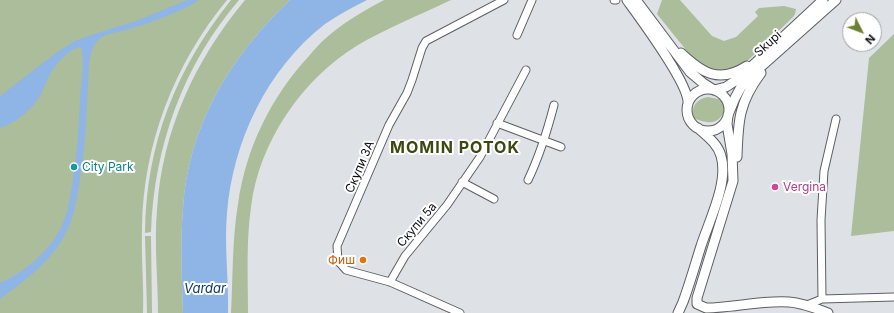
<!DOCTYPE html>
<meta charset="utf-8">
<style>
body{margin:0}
#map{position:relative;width:894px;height:313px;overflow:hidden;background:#dee2e6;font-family:Inter,sans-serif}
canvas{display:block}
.north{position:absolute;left:842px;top:12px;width:40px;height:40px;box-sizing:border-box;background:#fff;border:1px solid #9e9f9f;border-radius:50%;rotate:132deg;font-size:11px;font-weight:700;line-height:16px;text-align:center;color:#0d0e10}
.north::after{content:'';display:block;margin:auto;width:14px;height:18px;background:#6d8031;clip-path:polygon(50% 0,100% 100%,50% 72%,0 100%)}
</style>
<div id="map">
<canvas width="894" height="313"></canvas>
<div class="north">N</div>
</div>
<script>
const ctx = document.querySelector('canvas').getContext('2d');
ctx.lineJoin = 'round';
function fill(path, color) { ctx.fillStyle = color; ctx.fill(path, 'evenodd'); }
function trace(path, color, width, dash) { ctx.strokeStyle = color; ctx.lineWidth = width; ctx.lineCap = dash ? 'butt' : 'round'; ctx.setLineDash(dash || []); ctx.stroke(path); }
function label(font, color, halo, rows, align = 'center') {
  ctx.font = font + ' Inter,sans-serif'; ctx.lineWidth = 4; ctx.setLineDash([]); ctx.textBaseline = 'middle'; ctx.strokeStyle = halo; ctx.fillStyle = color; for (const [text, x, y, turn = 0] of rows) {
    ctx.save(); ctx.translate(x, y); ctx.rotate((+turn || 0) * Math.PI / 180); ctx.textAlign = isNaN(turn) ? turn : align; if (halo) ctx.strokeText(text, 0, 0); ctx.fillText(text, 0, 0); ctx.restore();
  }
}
fill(new Path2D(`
 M0,0H227C174,64 143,145 142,228C141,257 144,285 143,313H0Z
 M231,0H239C183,65 154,147 151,232L145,233C146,144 176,69 231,0Z
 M245,0H290C230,57 188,126 183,209C180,244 182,279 183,313H158C158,279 154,244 157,210C162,131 195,60 245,0Z
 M384,0H451C420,15 387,28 358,45C302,79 259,142 251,207C246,242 248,278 248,313H231C233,277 232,240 238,204C246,148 271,97 309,56C314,50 320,43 326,38C343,23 363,11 384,0Z
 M662,0H680L712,36L724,41L736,37L758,16L755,12L759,8L784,6L796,9L795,14L793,17L740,68L719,72L699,66L657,14Z
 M894,34V231L851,236L869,58Z
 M708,97L723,100C728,111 720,124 707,122C702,122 698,119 694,119C690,108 696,99 708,97Z
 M145,236H151L152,313H147Z`), '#abbd9a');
fill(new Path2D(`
 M187,0H199C183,11 152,22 133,28C124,31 107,33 100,38C93,44 90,55 89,63C87,104 86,145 79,185C76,203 73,222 63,238C49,263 23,282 0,299V283C29,270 56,246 66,215C70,203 71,191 73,179C77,153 79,127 80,100C81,84 84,65 82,49L79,47C69,50 57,62 52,71C46,80 44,90 38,99C28,113 16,122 0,128V96L56,53L73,42L88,36L136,21Z
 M290,0H367C353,7 338,15 325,24C267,69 233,141 227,213C224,246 229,280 228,313H183C182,279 180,244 183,209C188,126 230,57 290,0Z`), '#8eb5e6');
const minor = new Path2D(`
 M614,0H616
 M517,35L532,0
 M497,123L561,147
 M528,180C540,155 547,132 554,105
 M462,182L494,199
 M390,282L405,256L447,205L480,157L526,70
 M822,299L894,297
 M807,305L822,299L821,220L824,171L836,119
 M460,313L390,282L346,270L338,261L337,246L389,125L407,93L412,80L422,48L426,41L504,0`);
const tertiary = new Path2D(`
 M627,0C640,18 690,85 688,104
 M636,0L690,72L703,83L714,90L726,87L738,79L823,0
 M681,53C702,73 719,84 747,66
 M687 110a21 21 0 1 1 42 0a21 21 0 1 1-42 0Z
 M737,157C738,121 739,102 761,73
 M678,313L683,302C690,283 695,265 701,246C709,221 729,182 721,156C718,144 707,136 698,128
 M828,313C815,308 803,303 789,302C761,300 733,308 706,308L697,304V298L733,181L732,154L727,124L728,115L735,98L741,87L754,73L836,0`);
trace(minor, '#5c5f63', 9);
trace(tertiary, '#5c5f63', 11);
trace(minor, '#fff', 7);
trace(tertiary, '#fff', 9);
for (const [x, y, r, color] of [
 [74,167,4,"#0f9aa8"],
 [775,187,4,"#d1479c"],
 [363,260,4,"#e8710a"]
]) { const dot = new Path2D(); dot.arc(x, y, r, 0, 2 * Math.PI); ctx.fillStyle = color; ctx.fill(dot); trace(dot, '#fff', 1.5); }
label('12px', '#0d0e10', '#fff', [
 ["Skupi",768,44,-42],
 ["Скупи 3А",360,167,-67],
 ["Скупи 5а",417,225,-50]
]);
label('12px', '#0d838f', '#fff', [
 ["City Park",82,167]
], 'left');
label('12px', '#b23c85', '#fff', [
 ["Vergina",783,187]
], 'left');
label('12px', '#c56008', '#fff', [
 ["Фиш",355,260]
], 'right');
label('italic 13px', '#103865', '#fff', [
 ["Vardar",205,289]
]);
ctx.letterSpacing = '1px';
label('bold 16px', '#3b480f', '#fff', [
 ["MOMIN POTOK",455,148]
]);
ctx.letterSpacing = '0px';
</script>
